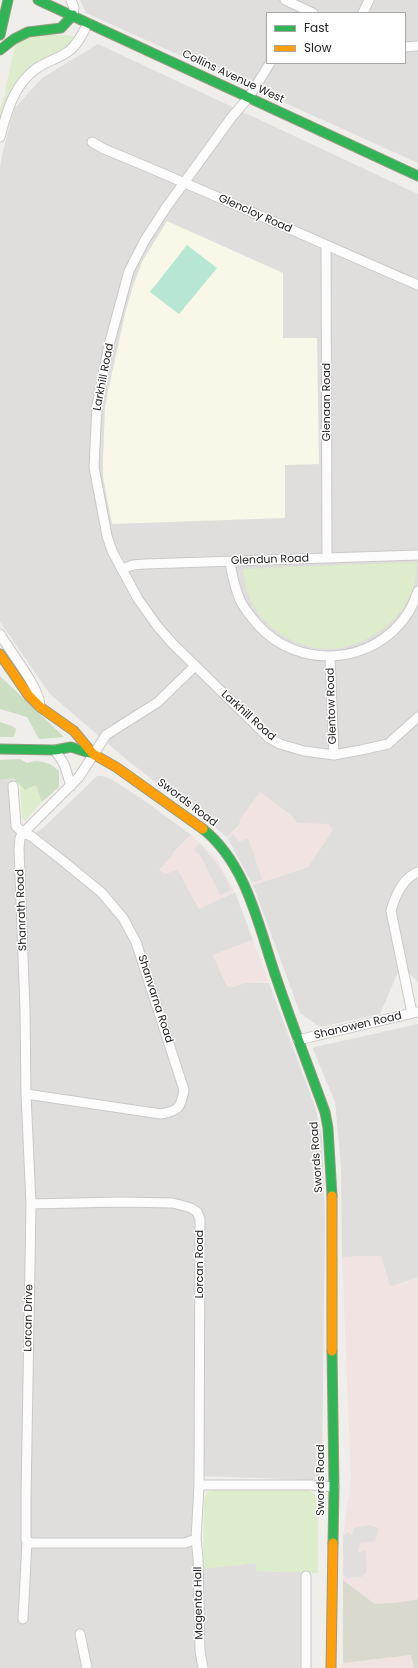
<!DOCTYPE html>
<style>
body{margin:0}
#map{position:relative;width:418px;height:1668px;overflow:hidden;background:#f0eeeb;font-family:Poppins,sans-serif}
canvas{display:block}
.legend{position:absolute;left:266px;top:12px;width:140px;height:52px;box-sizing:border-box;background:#fff;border:1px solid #a7a7a7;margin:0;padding:5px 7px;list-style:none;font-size:12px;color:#222}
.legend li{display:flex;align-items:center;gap:8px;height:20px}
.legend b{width:20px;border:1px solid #a7a7a7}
</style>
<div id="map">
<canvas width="418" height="1668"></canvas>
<ul class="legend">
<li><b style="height:5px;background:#30b455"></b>Fast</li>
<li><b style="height:5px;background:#ff9f0a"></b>Slow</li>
</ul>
</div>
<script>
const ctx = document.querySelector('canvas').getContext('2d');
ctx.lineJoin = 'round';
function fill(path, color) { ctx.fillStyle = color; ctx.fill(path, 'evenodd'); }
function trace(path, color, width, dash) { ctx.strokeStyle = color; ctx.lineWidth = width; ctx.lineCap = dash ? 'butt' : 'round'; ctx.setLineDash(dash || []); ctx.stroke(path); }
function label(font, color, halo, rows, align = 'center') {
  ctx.font = font + ' Poppins,sans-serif'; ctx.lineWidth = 3; ctx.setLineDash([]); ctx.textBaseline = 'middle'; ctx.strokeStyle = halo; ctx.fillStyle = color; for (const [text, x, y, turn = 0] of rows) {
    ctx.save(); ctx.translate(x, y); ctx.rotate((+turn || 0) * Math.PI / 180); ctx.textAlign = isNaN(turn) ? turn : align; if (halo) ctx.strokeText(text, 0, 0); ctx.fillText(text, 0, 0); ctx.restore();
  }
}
fill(new Path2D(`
 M80,0H418V163L86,13ZM267,13H405V63H267Z
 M98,44L418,194V982L401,965L380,1014L320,1027L300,1013L253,885L308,867L297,823L290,814L241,823L227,837L127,760L50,694L0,622V168L2,155L14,109L42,78Z
 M97,776H102L111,779L145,801L191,835L173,853L178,870L199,909L235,892L253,940L213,955L227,986L234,987L244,983H269L315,1107L322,1137L325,1220L322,1466L319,1474L313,1480L199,1476L198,1569L256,1563V1571L300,1572L306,1576V1668H0V780L13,778L19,825L33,834L42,829Z
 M418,1024V1277L390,1287L381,1256L342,1257L341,1167L335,1102L313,1049L315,1047Z`), '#dfdedc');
fill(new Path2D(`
 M260,792L290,814L297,823L329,824L333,830L308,867L253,885L227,837L241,824L239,820Z
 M191,835L216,858L235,892L199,909L178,870L165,874L159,870Z
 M253,940L269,982L244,983L234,987L227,986L213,955Z
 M381,1256L390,1287L418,1277V1599L402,1602L375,1604L343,1580V1535L351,1479L342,1257Z
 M412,1655L414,1668H340L343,1663Z`), '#f1e3e1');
fill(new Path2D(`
 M167,221L283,273V338H317L319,464L285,465V518L112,524L103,477V459L105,407L109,386L126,310L133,286L143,260Z`), '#f8f7e8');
fill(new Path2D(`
 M343,1580L375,1604L402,1602L418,1599V1668H414L411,1655L343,1663Z`), '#d9d9cd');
fill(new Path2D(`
 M47,32V35H66L75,37L66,49L36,63L0,125V108L6,92L5,91L15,45L20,39Z
 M417,562C416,570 416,579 414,586C411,599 401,611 393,620C378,636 351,649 328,649C300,649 268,631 254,607C247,595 245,582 243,569Z
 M20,785L25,790L36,785L42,802L25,821L22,817Z
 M216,1489L308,1490L315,1494L318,1503V1573L256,1571V1563L203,1569L204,1499L208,1492Z`), '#ddeccb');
fill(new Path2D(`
 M0,676L64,737L39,739L27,717L0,709Z
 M0,722L12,726L16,729L14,737H0Z
 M20,759L27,763C40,759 49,762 59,771V787L42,802L36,785L25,790L13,778L0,780V760Z`), '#cbdec1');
fill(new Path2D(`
 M187,245L217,268L179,314L150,292Z`), '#b7e6d2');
fill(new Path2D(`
 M233,834L239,842L248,838L262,879L252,883L228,839Z
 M200,843L222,871L231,890L220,895L202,858L194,850Z
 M369,1525L379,1528L375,1541L360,1543L358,1553L366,1550L367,1572L361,1577L347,1578L343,1575V1535H345L346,1532L352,1534L354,1528Z`), '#e0dfde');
const street = new Path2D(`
 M71,0L74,8L73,15
 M285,0L313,13
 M363,13L369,0
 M405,47L418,46
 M270,63L249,97L231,118L165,209L145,240L129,271L109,345L97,405L94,467L107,536L112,551L138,599L158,627L173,644L269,738L280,744L304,751L334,755L361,750L388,744L418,717
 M0,137C7,111 14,84 37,68C47,61 60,58 69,51C78,44 83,33 88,23
 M92,142L104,149C210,192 313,240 418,285
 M326,246L327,558
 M230,562C232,575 235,588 240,600C244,609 251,617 258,625C298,670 374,666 408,613C412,607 415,599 418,591
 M122,569L133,565L145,564L418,555
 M0,634C10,652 41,689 40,707
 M330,657L334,755
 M195,666L158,702L106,735L79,777L23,833L20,838L19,849L25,1010L26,1094L31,1204L26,1498V1539L27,1542L33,1543H185L196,1539
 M55,750L64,764L71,786
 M13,786L16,826L23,833L31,836L63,861L102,893L123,918L136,942L184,1090C181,1107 179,1111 161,1114L26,1094
 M412,1013L391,911C395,896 403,878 418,872
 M298,1040L417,1012
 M31,1204L120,1202L173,1203L191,1208L197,1212L200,1219L199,1485L196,1539L198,1558L200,1651L203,1668
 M199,1485H311L334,1487
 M23,1619L27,1542
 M80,1634L87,1668
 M306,1668V1576`);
const fast = new Path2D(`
 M38,0L418,176
 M0,35L8,0
 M0,50L14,39L28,32L61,28L73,15
 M0,749L55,750L71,747L93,754
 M203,829C248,865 259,929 277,980C292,1024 309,1068 325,1112L328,1128L332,1196
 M332,1351L334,1487L333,1543`);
const slow = new Path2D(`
 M0,654L29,696L40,707L74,731L93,754L116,767L203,829
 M332,1351V1196
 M331,1668L333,1543`);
trace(street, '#c9c8c7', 11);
trace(fast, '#999a82', 11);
trace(slow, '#999a82', 11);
trace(street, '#fdfcfc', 9);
trace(fast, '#30b455', 9);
trace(slow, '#ff9f0a', 9);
label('11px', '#222', '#fff', [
 ["Collins Avenue West",233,77,25],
 ["Glencloy Road",255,214,24],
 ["Larkhill Road",104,377,-79],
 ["Glenaan Road",327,402,-90],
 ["Glendun Road",270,560,-2],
 ["Glentow Road",332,706,-92],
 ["Larkhill Road",248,716,42],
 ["Swords Road",187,803,37],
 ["Shanrath Road",22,910,-92],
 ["Shanvarna Road",155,999,72],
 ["Shanowen Road",358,1026,-13],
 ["Swords Road",317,1157,-94],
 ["Lorcan Road",200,1264,-90],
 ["Lorcan Drive",29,1318,-89],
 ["Swords Road",321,1480,-90],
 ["Magenta Hall",199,1603,-91]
]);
</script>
